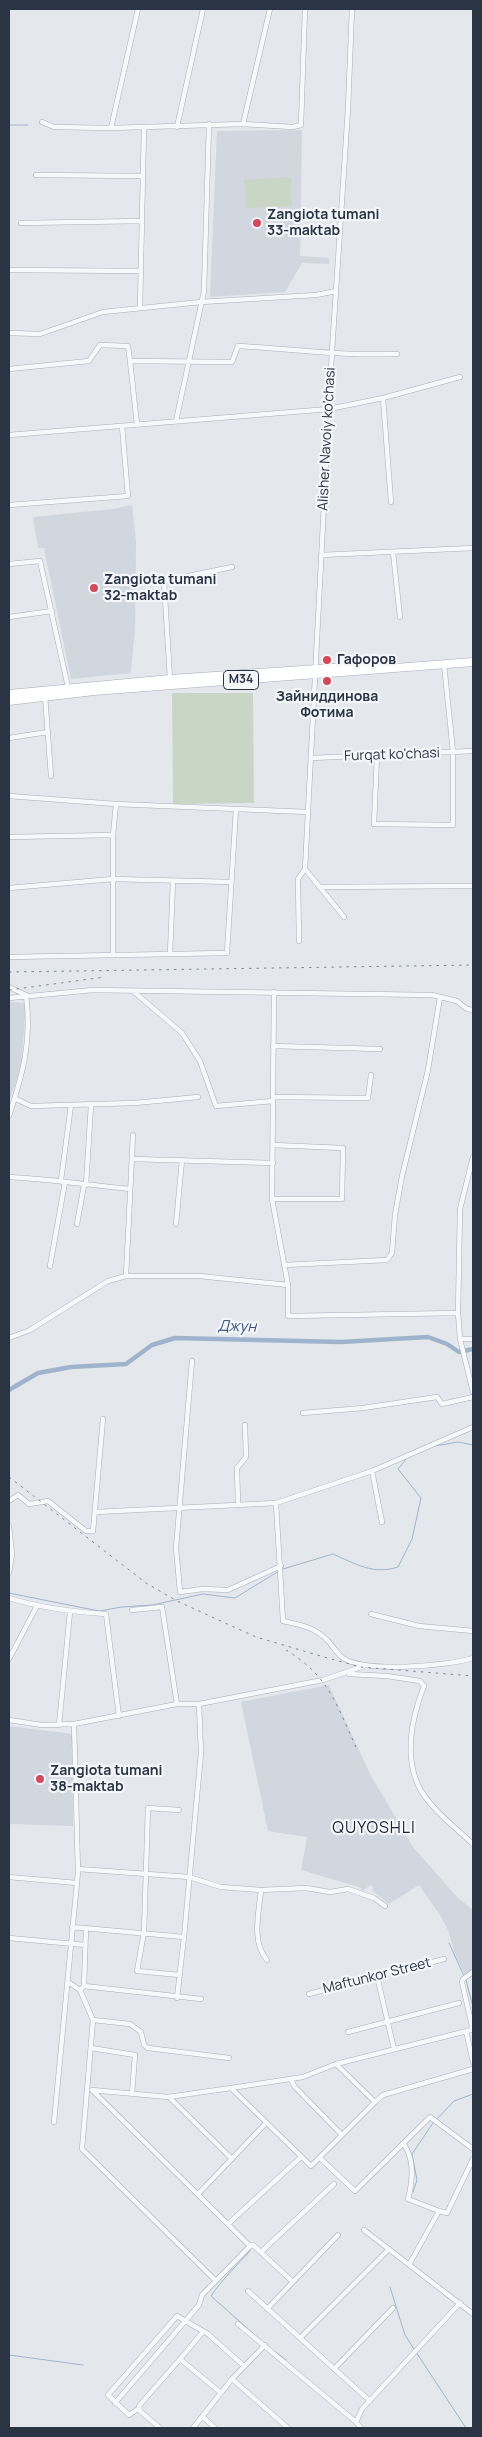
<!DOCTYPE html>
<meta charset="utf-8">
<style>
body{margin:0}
#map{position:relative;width:482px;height:2437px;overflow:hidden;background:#e4e7ec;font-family:Manrope,sans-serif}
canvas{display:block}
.frame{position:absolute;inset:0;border:10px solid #2b3445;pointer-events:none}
</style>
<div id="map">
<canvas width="482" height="2437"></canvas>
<div class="frame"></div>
</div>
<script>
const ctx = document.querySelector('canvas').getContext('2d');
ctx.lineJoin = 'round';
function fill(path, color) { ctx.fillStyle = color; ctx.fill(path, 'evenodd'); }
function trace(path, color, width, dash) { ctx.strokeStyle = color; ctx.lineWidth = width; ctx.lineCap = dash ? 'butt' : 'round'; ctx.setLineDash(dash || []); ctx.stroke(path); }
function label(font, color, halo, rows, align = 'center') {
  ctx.font = font + ' Manrope,sans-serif'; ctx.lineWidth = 4.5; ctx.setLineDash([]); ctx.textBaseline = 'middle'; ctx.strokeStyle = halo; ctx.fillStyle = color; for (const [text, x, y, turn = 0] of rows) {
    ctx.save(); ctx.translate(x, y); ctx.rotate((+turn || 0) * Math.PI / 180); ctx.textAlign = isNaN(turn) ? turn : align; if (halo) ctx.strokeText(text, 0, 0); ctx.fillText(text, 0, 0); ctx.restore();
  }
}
fill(new Path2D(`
 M302,130L300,256L329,258V264L302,263L285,292L210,297L217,131Z
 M132,505L136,542L135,628L131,673L71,679L44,548H38L33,517L113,509Z
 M9,1002L26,1003L21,1069L9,1101Z
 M329,1685L370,1774L413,1847L458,1898L473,1910V1970L465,1975L455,1955L448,1930L440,1915L419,1885L389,1904L372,1890L374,1888L370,1885L363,1891L359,1887L301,1870L307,1837L268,1831L241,1702Z
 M9,1726L72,1734L73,1826L9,1824Z`), '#d2d6de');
fill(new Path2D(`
 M291,177L292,206L246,208L244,180Z
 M172,693H253L254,803L173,804Z`), '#c9d6c5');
trace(new Path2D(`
 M9,125H28
 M435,1446L458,1442L473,1445
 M283,1569L333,1554C356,1564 373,1575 398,1567L412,1539L421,1498L398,1469L407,1458
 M9,1593L99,1611L122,1607L152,1605L203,1594L235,1598L279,1571
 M449,1943L464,1976
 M466,1980L473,2007
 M473,2038V2044
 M436,2120L454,2101L473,2094
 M413,2192L417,2180L412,2154L433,2123
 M250,2251C238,2264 220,2282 211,2296L264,2343
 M390,2287L405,2335L414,2349
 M273,2350L286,2360
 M416,2352L466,2428
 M9,2355L83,2365`), '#9fb4cc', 1);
trace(new Path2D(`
 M9,1390L38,1373L71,1367L126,1364L152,1345L175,1338L341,1342L428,1337L447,1344L459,1352L473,1349`), '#9fb4cc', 4.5);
const street = new Path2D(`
 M42,122L54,127L111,128L243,124L293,127L301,125L305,9
 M243,124L270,9
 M177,127L203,9
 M111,128L138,9
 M36,175L143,176
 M21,223L142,221
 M9,270L141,271
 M140,308L144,127
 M9,333L40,334L103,312L201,302L316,295L336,291
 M130,361L137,424
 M9,369L89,361L100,345L128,346L130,361L232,362L238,346C291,349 344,356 397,354
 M383,398L391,502
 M176,421L204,291L209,124
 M9,435L329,409L383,398L460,377
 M9,505L128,496L122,426
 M393,552L400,617
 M321,555L473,548
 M9,564L40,561L68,687
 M9,617L52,611
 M170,679L164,581L232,567
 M45,696L51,776
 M9,738L48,732
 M377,756L374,824L453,825V752L444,664
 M311,758L473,751
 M9,796L116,804L308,812
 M9,837L113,835
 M305,869L332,351L348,109L352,9
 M305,869L344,917
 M319,887L473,886
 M9,888L113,879L231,882
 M299,941L298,879L305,869
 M170,954L173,881
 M113,955V835L116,804
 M9,957L227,953L236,809
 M9,987L26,995
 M133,991L182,1033L200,1061L216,1106L273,1101
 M274,992L272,1199L288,1285V1316L458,1313
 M9,998L93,990L432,995L457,1001L467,1009L473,1010
 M273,1046L380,1049
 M273,1097L368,1098L371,1075
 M16,1099L31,1106L135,1103L198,1097
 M9,1116C23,1073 32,1041 26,995
 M473,1157L460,1209L458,1313L460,1339L473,1392
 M132,1159L273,1163
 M9,1177C50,1179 89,1185 130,1189
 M61,1180L71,1105
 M86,1185L91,1105
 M272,1199H342L343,1148L273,1145
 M77,1224L84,1185
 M176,1224L182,1160
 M284,1265L387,1260L392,1253L395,1215L402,1176L428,1070L440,997
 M50,1266L65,1182
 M126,1276L133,1135
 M9,1338L30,1330L108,1281L126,1276H199L288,1285
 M460,1339H473
 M192,1361L176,1548L180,1592L203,1589L228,1590L281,1566
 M303,1413L363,1408L437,1397L442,1404L473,1397
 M372,1471L382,1522
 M9,1501L18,1495L29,1504L48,1501L86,1531H93L103,1419
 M276,1503L283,1621C301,1625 315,1627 328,1641C333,1646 337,1654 343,1658C365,1673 448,1666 473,1658
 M238,1504L237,1468L246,1457L245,1425
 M96,1512L276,1503L372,1471L473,1427
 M9,1526L12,1554L9,1573
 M9,1598C41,1608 73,1612 106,1614L119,1716
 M132,1610L162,1607L177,1704
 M371,1614L419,1626L473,1631
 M9,1659L37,1606
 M349,1674L387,1676L420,1681L424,1686C412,1717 404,1754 418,1785C429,1808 455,1827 473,1844
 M9,1720L42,1725L74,1724L177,1704H199L323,1680L364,1666
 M59,1725L70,1612
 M179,1810L148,1808L144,1932L137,1971L180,1975
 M78,1869L189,1877L221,1887L261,1890L306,1888L330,1892L348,1889L374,1898L385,1906
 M9,1877L77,1883
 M261,1890C259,1912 251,1942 267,1960
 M72,1927L184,1937L177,1998
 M184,1937L201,1753L199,1704
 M9,1938L85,1945
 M377,1976L394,2049
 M68,1982L80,1990L93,2020L82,2149L216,2281
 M84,1986L86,1928
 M80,1990L84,1986L201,1999
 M309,1994L444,1959
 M93,2020L130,2024L141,2032L144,2045L148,2048L229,2058
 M466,2031L473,2062
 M348,2032L459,2003
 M91,2048L135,2055L132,2094
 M336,2064L471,2030L472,2026L462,1982L463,1979L473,1972
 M291,2079L294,2086L342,2135
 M92,2090L168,2097L231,2088L311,2166L375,2102L336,2064L303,2077L231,2088
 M92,2090L250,2246L253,2245L293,2282
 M169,2097L232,2159
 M375,2102L383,2095L473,2069
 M54,2122L78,1872L74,1724
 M403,2143C415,2159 413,2180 408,2199L439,2211L410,2263
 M320,2158L355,2191L430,2117L473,2149
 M199,2193L266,2123
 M439,2211L447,2213L473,2159
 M228,2224L301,2157
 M364,2230L473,2314
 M261,2252L334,2184
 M248,2291L370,2401
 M267,2309L338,2235
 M238,2324L356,2422
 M202,2333L180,2359L221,2393
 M300,2338L389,2249
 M334,2369L393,2308
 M232,2379L288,2428
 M115,2403L199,2305L202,2295L250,2246
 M138,2409L129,2415L108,2395L177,2316L208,2334L244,2366
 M203,2417L215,2428
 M160,2428L140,2411L139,2406L180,2359
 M193,2428L232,2379L265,2345
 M361,2428L356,2422L362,2409L460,2303`);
const primary = new Path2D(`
 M9,694L170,679L376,665
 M9,701L94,691L473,662`);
trace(street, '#a9aeb7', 5.5);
trace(primary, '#a3abb8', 9);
trace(street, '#f7f8fa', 4.5);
trace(primary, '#fff', 8);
trace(new Path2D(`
 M9,972L473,965
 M9,990L105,977
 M9,1477L146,1583L177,1601L256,1637L331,1659L361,1667L473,1676
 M286,1650C329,1676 336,1704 356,1747`), '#7d8696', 1, [2.5, 5]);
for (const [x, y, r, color] of [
 [257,223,5,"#d1495b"],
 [94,588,5,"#d1495b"],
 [327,660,5,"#d1495b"],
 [327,681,5,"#d1495b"],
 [40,1779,5,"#d1495b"]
]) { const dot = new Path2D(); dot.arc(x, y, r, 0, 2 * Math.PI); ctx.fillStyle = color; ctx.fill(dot); trace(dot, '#f4f6f9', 2); }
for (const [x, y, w] of [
 [241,680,35]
]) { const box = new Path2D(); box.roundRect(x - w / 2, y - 9.5, w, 19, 4); ctx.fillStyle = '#f4f6f9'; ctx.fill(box); trace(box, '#2b3445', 1); }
label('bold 12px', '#2b3445', null, [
 ["M34",241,680]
]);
label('bold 14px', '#2b3445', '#f4f6f9', [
 ["Zangiota tumani",267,215],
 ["33-maktab",267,231],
 ["Zangiota tumani",104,580],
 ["32-maktab",104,596],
 ["Гафоров",337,660],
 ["Зайниддинова",327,697,"center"],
 ["Фотима",327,713,"center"],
 ["Zangiota tumani",50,1771],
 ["38-maktab",50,1787]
], 'left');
label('14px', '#2b3445', '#f4f6f9', [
 ["Alisher Navoiy ko'chasi",327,439,-87],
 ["Furqat ko'chasi",392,755,-2],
 ["Maftunkor Street",377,1976,-14]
]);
label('italic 15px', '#34527a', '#f4f6f9', [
 ["Джун",237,1327,1]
]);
ctx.letterSpacing = '1px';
label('16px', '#1d2536', '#f4f6f9', [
 ["QUYOSHLI",374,1829]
]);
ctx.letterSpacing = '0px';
</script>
